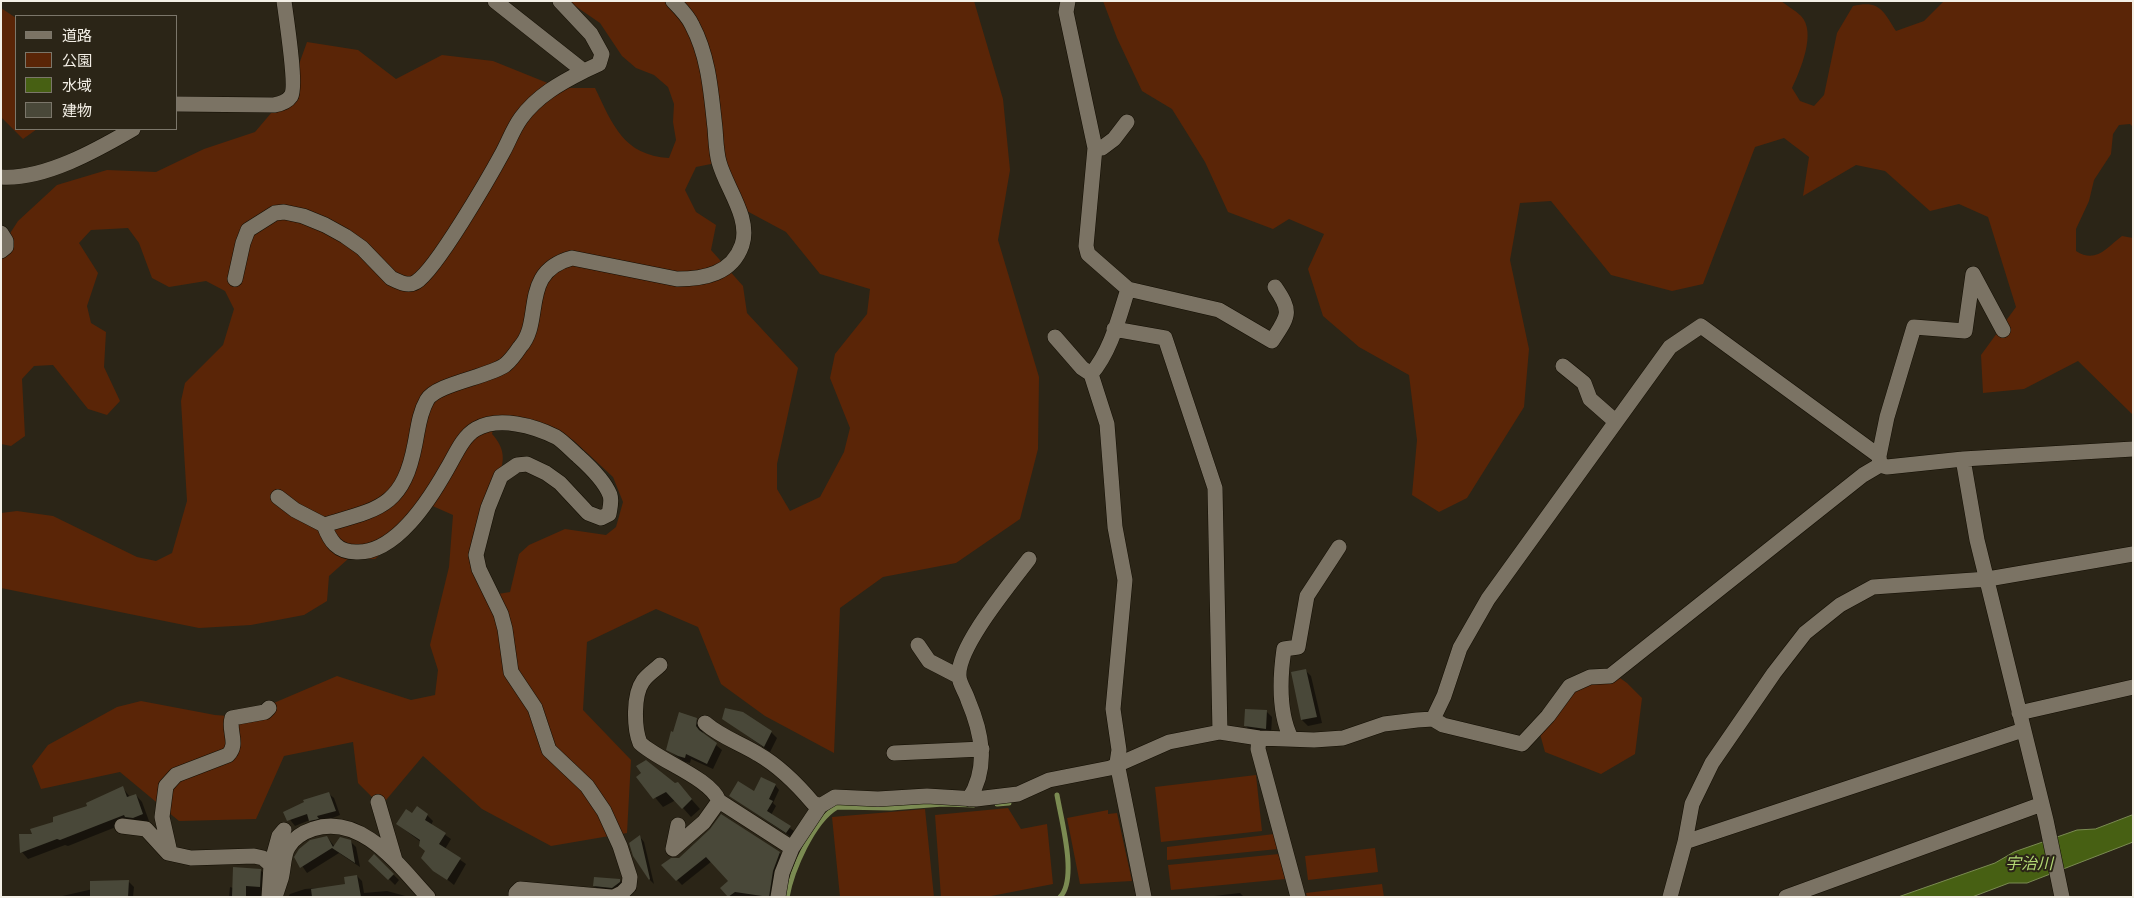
<!DOCTYPE html>
<meta charset="utf-8">
<style>
body{margin:0}
#map{position:relative;width:2134px;height:898px;overflow:hidden;background:#2b2517;font-family:Figtree,"Noto Sans JP",sans-serif}
canvas{display:block}
.frame{position:absolute;inset:0;border:2px solid #f3efe6;pointer-events:none}
.legend{position:absolute;left:15px;top:15px;width:162px;height:115px;box-sizing:border-box;background:#2b2517;border:1px solid #7b766a;margin:0;padding:6px 9px;list-style:none;font-size:15px;color:#f3efe6}
.legend li{display:flex;align-items:center;gap:10px;height:25px}
.legend b{width:25px;border:1px solid #7b766a}
</style>
<div id="map">
<canvas width="2134" height="898"></canvas>
<div class="frame"></div>
<ul class="legend">
<li><b style="height:6px;background:#7b7364"></b>道路</li>
<li><b style="height:14px;background:#5a2507"></b>公園</li>
<li><b style="height:14px;background:#476013"></b>水域</li>
<li><b style="height:14px;background:#494839"></b>建物</li>
</ul>
</div>
<script>
const ctx = document.querySelector('canvas').getContext('2d');
ctx.lineJoin = 'round';
function fill(path, color) { ctx.fillStyle = color; ctx.fill(path, 'evenodd'); }
function trace(path, color, width, dash) { ctx.strokeStyle = color; ctx.lineWidth = width; ctx.lineCap = dash ? 'butt' : 'round'; ctx.setLineDash(dash || []); ctx.stroke(path); }
function label(font, color, halo, rows, align = 'center') {
  ctx.font = font + ' Figtree,"Noto Sans JP",sans-serif'; ctx.lineWidth = 4; ctx.setLineDash([]); ctx.textBaseline = 'middle'; ctx.strokeStyle = halo; ctx.fillStyle = color; for (const [text, x, y, turn = 0] of rows) {
    ctx.save(); ctx.translate(x, y); ctx.rotate((+turn || 0) * Math.PI / 180); ctx.textAlign = isNaN(turn) ? turn : align; if (halo) ctx.strokeText(text, 0, 0); ctx.fillText(text, 0, 0); ctx.restore();
  }
}
fill(new Path2D(`
 M568,1H974L1003,99L1010,170L998,240L1039,377L1038,449L1020,519L956,563L883,577L840,608L834,753L765,716L721,684L698,627L656,609L587,642L583,710L631,760L627,833L551,846L482,809L423,756L381,806L358,783L353,742L284,756L256,819L179,821L120,772L41,789L32,766L48,745L117,707L141,701L215,715L241,717L337,676L411,700L435,695L438,670L430,645L449,567L453,515L428,504L394,542L375,559H348L329,576L327,601L304,615L251,625L199,628L1,588V513L17,511L53,516L137,557L156,561L172,553L187,501L181,401L185,383L223,345L234,309L225,291L206,281L169,287L152,278L139,243L128,228L91,230L79,243L98,273L87,306L91,323L106,332L104,367L120,401L107,415L88,409L53,365L34,366L22,379L25,436L11,446L1,444V238H7L18,221L57,185L107,170L156,172L204,149L255,132L289,92L307,42L358,50L396,79L442,55L493,61L560,88H595C613,125 623,155 669,158L676,140L673,122L674,104L668,87L654,75L636,68L622,56L600,23ZM721,162L745,210L786,232L820,274L870,289L867,314L835,354L830,378L850,428L844,452L820,497L790,511L777,489V464L798,368L747,313L743,286L711,250L716,225L696,212L685,190L696,167ZM536,421L573,440L613,477L623,502L616,527L606,535L565,529L529,545L519,554L510,592L498,594C493,588 486,582 483,576C481,572 481,516 483,511C490,483 518,462 492,434L495,422Z
 M1103,1H1781C1787,6 1795,10 1801,16C1817,32 1800,71 1792,88L1800,101L1814,106L1824,95L1837,33L1853,6C1880,0 1883,11 1896,31L1924,21L1944,1H2133V127L2130,124L2119,125L2113,134L2111,154L2094,180L2089,201L2076,229V251C2096,264 2106,248 2122,236L2133,238V415L2078,361L2024,389L1983,393L1981,355L2016,307L1988,217L1959,204L1930,211L1885,171L1856,165L1803,196L1809,157L1784,138L1755,147L1703,284L1672,291L1611,275L1551,201L1520,203L1510,260L1529,349L1524,407L1467,498L1439,512L1412,495L1417,440L1409,375L1359,347L1323,316L1308,269L1324,234L1289,219L1273,229L1228,212L1205,162L1172,109L1142,91L1117,38Z
 M1,8L16,18V129H37L23,139L1,117Z
 M1613,673L1627,683L1642,698L1635,754L1601,774L1545,752L1540,734L1575,685Z
 M1256,775L1262,831L1161,842L1155,787Z
 M1008,808L1021,829L1047,824L1053,884L986,897H941L935,815Z
 M925,809L934,897H840L832,817Z
 M1108,810V814L1117,813L1132,881L1080,884L1067,818Z
 M1274,834L1278,849L1167,860V847Z
 M1375,848L1378,872L1308,880L1305,856Z
 M1279,854L1285,879L1171,890L1168,865Z
 M1382,884L1384,897H1307L1306,893Z`), '#5a2507');
const water = new Path2D(`
 M2133,815V842L2027,883H2009L1972,897H1898L1995,863L2014,852L2077,830L2095,829Z`);
fill(water, '#476013');
trace(water, '#7b8b52', 1);
fill(new Path2D(`
 M1305,670L1311,676L1322,723L1308,726L1302,720L1292,673Z
 M1266,711L1272,717L1271,734L1251,732L1246,726Z
 M696,719L702,724L701,728L704,735L722,750L713,769L691,759L690,763L685,762L668,750Z
 M724,719L771,732L777,738L770,752Z
 M638,777L675,785L678,784L700,809L691,817L676,800L663,807Z
 M775,785L779,790L773,803L776,806L771,815L794,831L791,837L730,796L754,793Z
 M122,787L130,797L136,795L142,802L149,821L140,824L131,821L68,846L65,845L28,859L22,852L34,835L54,823L89,807Z
 M329,794L334,798L340,815L315,825L310,820L295,826L284,812Z
 M413,815H427L433,821L431,825L451,839L445,849L466,864L454,885L428,864L426,852L421,842L397,824Z
 M711,830L780,853L785,858L775,897H730L722,888L730,881L712,861L682,885L663,865L679,860Z
 M327,837L335,847L350,841L356,847L360,867L339,853L307,873L296,857Z
 M640,837L644,842L654,884L649,879Z
 M374,856L399,880L395,885L370,860Z
 M260,870L266,875V897H229L230,887L233,888Z
 M357,876L362,881L364,893L387,891L409,897H288L290,894L305,889L346,886Z
 M128,881L134,887L133,897H58Z
 M620,881L626,886L618,893L600,891L594,886Z
 M1240,893L1244,897H1214V896Z`), '#0007');
trace(new Path2D(`
 M1057,795C1061,819 1078,879 1060,897
 M997,804L1009,803
 M787,897C792,870 813,821 837,807L891,808L943,804L974,805`), '#7b8b52', 5);
fill(new Path2D(`
 M1306,669L1317,717L1301,720L1291,672Z
 M725,708L743,712L772,731L764,747L722,719Z
 M1245,709L1267,710L1266,729L1244,726Z
 M679,712L697,718L696,726L699,730L717,743L707,764L686,754L685,758L678,756L666,750L671,731L673,732Z
 M646,760L675,783L678,782L692,799L682,809L666,792L653,799L636,777L641,773L636,766Z
 M761,777L776,784L769,799L773,801L767,811L791,826L786,833L729,796L738,781L754,791Z
 M123,786L127,797L136,794L143,814L133,818L125,817L124,815L60,840L57,839L20,853L19,834H32L30,829L53,822V817L87,806L86,803Z
 M329,792L336,811L317,816L319,819L309,821L307,814L287,821L283,812L304,802L303,800Z
 M417,806L428,814L425,820L446,833L439,844L461,858L447,880L433,871L421,858L425,851L419,846L420,840L396,824L406,809L412,813Z
 M721,814L780,852L773,871L769,897L735,892L728,897L720,888L728,881L706,857L676,881L661,865L671,858H679L710,829Z
 M640,835L650,879L649,880L633,856L629,843Z
 M327,836L333,847L340,837L351,840L355,863L332,848L300,868L294,857L299,849L310,840Z
 M374,854L394,874L388,880L368,861Z
 M233,867L261,869L260,887L246,886V896L232,897Z
 M357,875L361,897H312L311,889L345,884L344,877Z
 M594,877L620,879V882L612,888L593,886Z
 M129,880L128,897H90V881Z`), '#494839');
const minor = new Path2D(`
 M495,1L581,69L584,71L599,64L602,54L591,34L560,1
 M1068,1L1066,12L1095,148L1086,246L1088,254L1128,289C1119,317 1111,351 1091,374L1107,424L1115,527L1125,580L1113,709L1119,750L1117,763L1144,897
 M176,104L274,105C280,104 287,102 291,96C297,87 286,16 284,1
 M1095,148H1102L1114,139L1127,122
 M1,177C44,180 97,150 133,129
 M1,233L6,241V247L1,251
 M235,279L243,243L248,230L275,213L284,212L303,216L325,225L345,236L362,248L391,278C399,282 408,287 416,282C436,270 490,176 503,152C509,141 513,129 521,118C537,96 560,83 584,71
 M1128,289L1219,310L1272,341C1288,316 1293,313 1275,287
 M1114,329L1165,338L1215,488L1220,732
 M1055,337L1082,368L1091,374
 M1563,366L1584,383L1590,399L1615,421
 M1879,456L1887,417L1914,327L1965,331L1973,274L2003,330
 M1963,459L1977,540L2046,820L2062,897
 M1880,465L1887,467L1963,459L2133,449
 M278,497L295,510L324,525
 M918,645L929,661L958,676
 M660,665C655,670 647,675 643,681C633,695 634,728 640,743C659,761 710,778 719,801L792,848
 M2019,713L2133,687
 M1433,719L1444,696L1460,648L1488,599L1670,347L1701,326L1879,456L1880,465
 M705,723C721,737 740,743 758,754C779,766 797,784 813,803L820,806
 M1259,738L1258,749L1298,897
 M1291,738C1278,712 1280,677 1284,649L1298,647L1307,596L1339,547
 M894,753L982,749
 M969,799C989,767 982,733 968,700C966,693 959,683 959,676C957,647 1011,583 1029,559
 M378,802L395,860
 M678,825L673,849L704,822L719,801
 M122,826L146,829L168,853L191,858L254,856L263,858L271,865L269,897
 M1685,842L2023,730
 M168,853L169,848L162,817L166,786L176,775L228,755C239,744 228,731 232,718L265,712L269,708
 M271,865L279,836L284,830
 M275,897C277,891 279,885 281,879C284,869 283,854 289,846C295,837 304,832 313,829C362,813 399,866 428,897
 M516,897V893L520,889L611,897
 M614,897L622,893L629,886L630,877L620,846L604,811L587,786L549,750L535,708L511,672L505,629L501,614L479,569L476,555L488,508L501,476L517,465L527,464L546,473L560,483L588,513L601,518L609,514C610,508 612,501 610,495C605,482 589,466 579,457C572,451 564,442 556,437C534,426 499,416 476,429C462,437 455,456 447,469C430,499 396,554 356,552C337,552 330,541 324,525C379,509 403,507 415,444C418,429 419,414 427,400C436,384 488,377 505,365C511,360 516,353 520,347C544,321 519,272 572,258L677,279C704,279 732,274 742,245C751,218 726,188 719,162C716,151 716,140 715,128C711,93 709,57 692,25C688,16 680,8 673,1
 M778,897L782,873L792,848L820,806L835,797L878,799L927,796L976,799L1018,794L1049,780L1110,768L1169,742L1220,732L1259,738L1314,740L1343,738L1384,724L1417,720L1433,719L1443,725L1522,744L1548,716L1570,686L1590,677L1610,676L1863,475L1880,465
 M1670,897L1685,842L1692,804L1712,763L1774,673L1805,633L1840,605L1873,587L1988,579L2133,554
 M1786,897L2042,804`);
trace(minor, '#130e03', 16);
trace(minor, '#7b7364', 15);
label('italic 16px', '#b2d874', '#2b2517', [
 ["宇治川",2029,864]
]);
</script>
